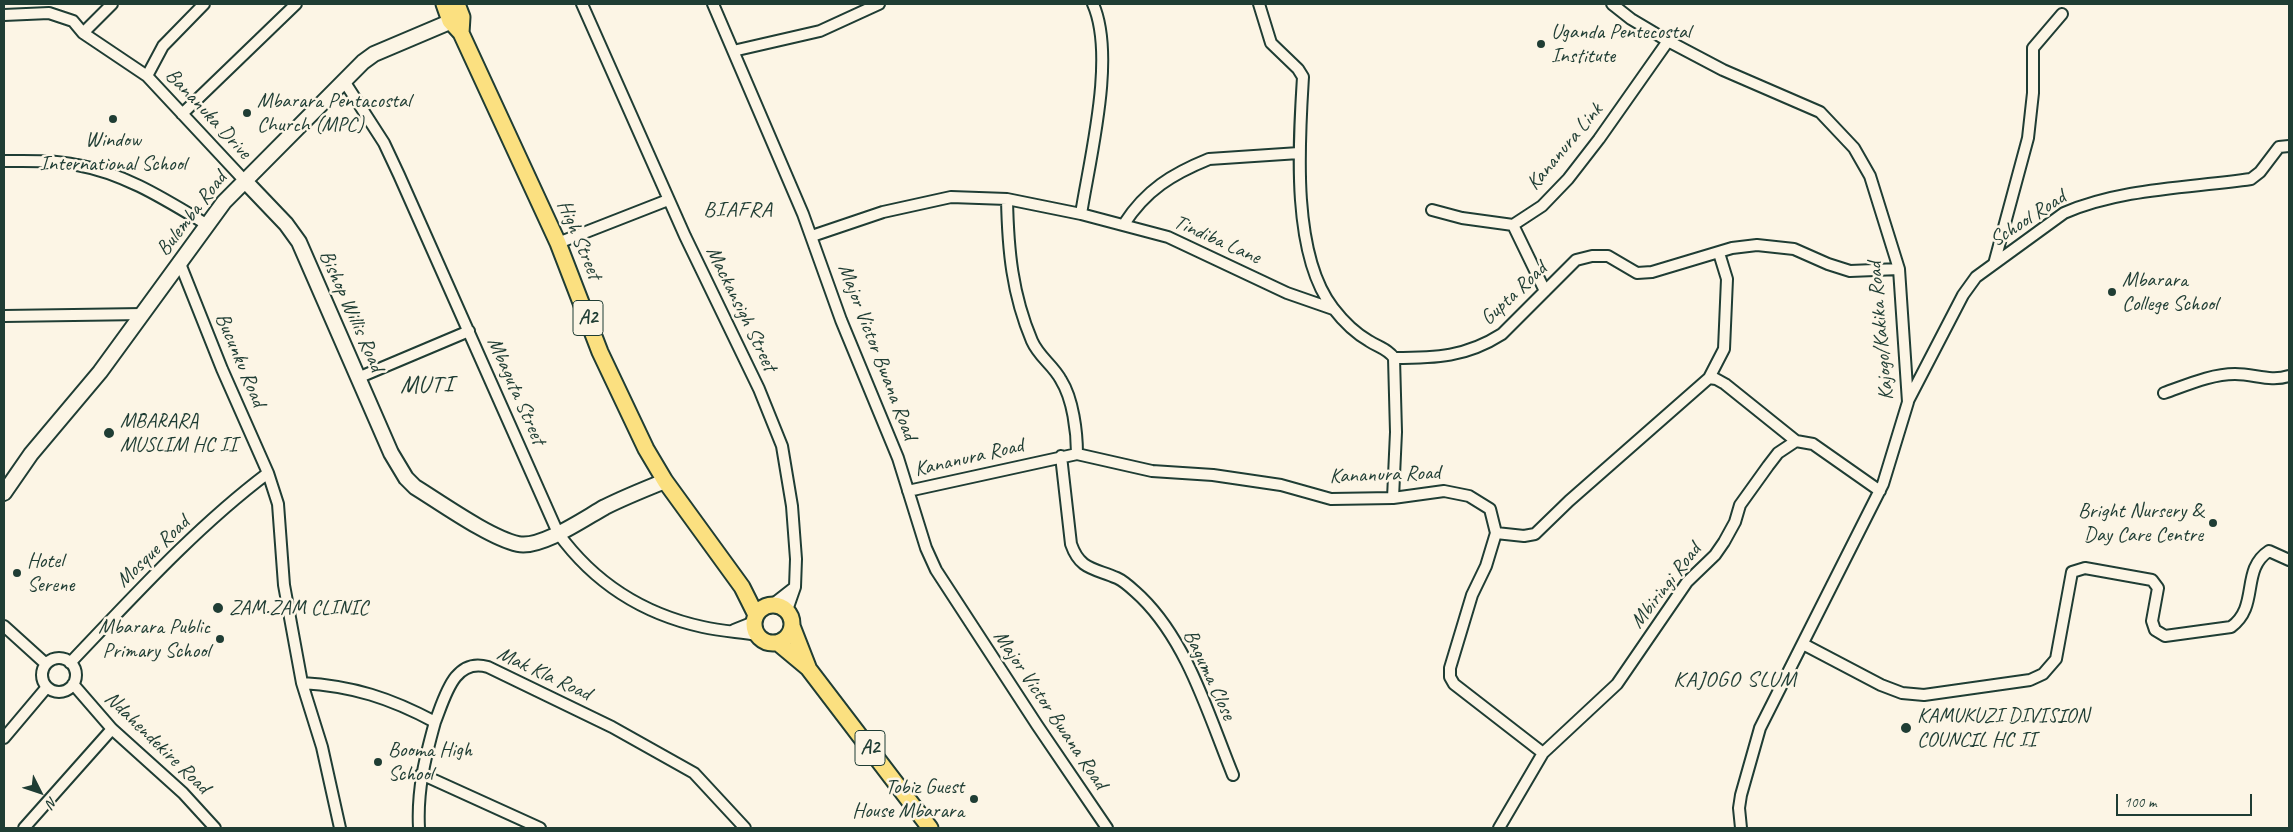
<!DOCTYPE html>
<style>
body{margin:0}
#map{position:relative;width:2293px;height:832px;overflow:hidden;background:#fcf5e5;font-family:Caveat,sans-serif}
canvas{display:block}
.frame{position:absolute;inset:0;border:5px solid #1f3d34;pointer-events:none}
.north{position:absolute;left:15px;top:767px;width:50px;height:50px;-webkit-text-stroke:4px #fcf5e5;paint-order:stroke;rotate:131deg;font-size:14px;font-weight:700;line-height:20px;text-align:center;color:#1f3d34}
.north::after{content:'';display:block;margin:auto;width:18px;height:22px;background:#1f3d34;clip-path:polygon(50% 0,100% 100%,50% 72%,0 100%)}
.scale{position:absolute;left:2116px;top:794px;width:136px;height:22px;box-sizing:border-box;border:2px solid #1f3d34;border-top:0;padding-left:6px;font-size:15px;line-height:18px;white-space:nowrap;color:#1f3d34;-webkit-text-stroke:4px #fcf5e5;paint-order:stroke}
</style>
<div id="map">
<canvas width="2293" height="832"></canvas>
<div class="frame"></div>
<div class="north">N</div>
<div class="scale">100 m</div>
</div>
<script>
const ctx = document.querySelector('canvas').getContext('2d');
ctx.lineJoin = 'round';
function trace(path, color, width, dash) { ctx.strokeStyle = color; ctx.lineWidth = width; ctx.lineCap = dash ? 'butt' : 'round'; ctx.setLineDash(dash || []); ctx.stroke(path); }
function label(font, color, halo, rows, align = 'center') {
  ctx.font = font + ' Caveat,sans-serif'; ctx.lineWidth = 5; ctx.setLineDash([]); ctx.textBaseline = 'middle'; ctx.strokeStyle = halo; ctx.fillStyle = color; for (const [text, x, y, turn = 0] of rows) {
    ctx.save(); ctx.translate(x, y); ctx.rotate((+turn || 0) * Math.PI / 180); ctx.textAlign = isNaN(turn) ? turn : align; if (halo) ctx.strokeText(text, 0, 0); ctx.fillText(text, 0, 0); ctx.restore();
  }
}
const minor = new Path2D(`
 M204,4L163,46L147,76L244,180
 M582,4L685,236L759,389L782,446L792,506L796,559L795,587L787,610
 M713,4L803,214L841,320L898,458L926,548L936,570L1037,725L1107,828
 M1259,4L1271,43L1298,69L1303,77C1299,142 1291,254 1333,308C1343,321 1355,333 1369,341C1378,347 1388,349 1394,358C1436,358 1466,357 1502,334L1576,260L1592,256H1608L1637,273L1652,272L1732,248L1757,245L1794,249L1828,264L1850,271L1899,269
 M1612,4L1631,19L1668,41L1723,70L1820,112L1854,148L1870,176L1899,269L1908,402L1883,484L1760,728L1741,795L1739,808L1741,828
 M4,15L49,13L73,21L83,33L147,76
 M83,33L112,4
 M733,51L820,31L879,4
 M344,81L384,143L399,175L558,533C595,584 643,614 703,627C721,631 739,632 757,635
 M182,114L296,4
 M4,161C28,161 53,160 77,165C124,173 166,200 206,224
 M1007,199C1008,250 1012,294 1032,341C1039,357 1053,365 1061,380C1073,399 1077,432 1077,454
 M1432,210L1462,218L1513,225L1542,206L1568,179L1599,139L1668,41
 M1081,214C1090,157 1116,56 1093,4
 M1124,224C1146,190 1172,174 1209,159L1299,153
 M1513,225L1545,291
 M812,236L883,212L951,197L1007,199L1081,214L1168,237L1287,293L1333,309
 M558,243L668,200
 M179,261L222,369L268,473L278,504L284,585L302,683C353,686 390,698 435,722C445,697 454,657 488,667L612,727L694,773L745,828
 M1994,264L2028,138L2033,93V48L2062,14
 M4,316L143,314
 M360,377L469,331
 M1709,378L1724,349L1727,279L1719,253
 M2164,393C2187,385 2211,374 2235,374C2255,374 2270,382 2289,376
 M1908,401L1963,295L1976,277L2064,213C2122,188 2189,188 2251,179L2260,172L2279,147L2289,146
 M1061,456L1071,544C1080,570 1094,568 1117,578C1126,582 1133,590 1141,597C1188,643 1208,714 1233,775
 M908,491L1077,454L1152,471L1213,475L1281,485L1331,499L1393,498L1444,491L1469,496L1490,509L1496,533L1524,536L1535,534L1569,501L1709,378L1716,379L1725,384L1796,441
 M1393,498L1396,432L1394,358
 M1496,533L1486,566L1472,595L1450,668V677L1454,684L1543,753
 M772,605L795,587
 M4,626L46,664
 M734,630L754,622
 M1803,644L1881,685L1902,693L1924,695L2030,680L2043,674L2056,659L2072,572L2085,568L2152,580L2158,588L2152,621L2155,630L2165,636L2231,627C2260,606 2240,570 2269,551L2289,560
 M42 675a17 17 0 1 1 34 0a17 17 0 1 1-34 0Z
 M70,663C133,597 195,528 268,473
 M302,683L322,747L340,828
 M73,684L112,729L183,793L215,828
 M4,738L47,687
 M421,774L540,828
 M24,828L112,729
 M419,828C417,790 425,758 435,722
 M1499,828L1543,753L1617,684L1687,582L1715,555L1724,542L1735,522L1740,505L1768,466L1778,453L1796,441L1813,444L1880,491`);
const secondary = new Path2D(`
 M244,180L286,224L299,242L391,453L406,478L415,487C441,503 490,538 518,544C541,549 585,518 605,507C625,497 645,489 665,481
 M4,493L31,454L100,372L224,202L363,62L374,54L459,18`);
const primary = new Path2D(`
 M444,4L450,21L461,33L558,243L600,352L646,449L665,481L742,587L756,615
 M457,4L462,17L461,33
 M754 624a19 19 0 1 1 38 0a19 19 0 1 1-38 0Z
 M792,626L808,667
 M778,643L808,668L930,828`);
trace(minor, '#1f3d34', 14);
trace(secondary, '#1f3d34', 18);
trace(primary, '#1f3d34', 19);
trace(minor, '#fcf5e5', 10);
trace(secondary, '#fcf5e5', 14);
trace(primary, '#fbe080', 15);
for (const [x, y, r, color] of [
 [1541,44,5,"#1f3d34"],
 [247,113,5,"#1f3d34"],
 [113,119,5,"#1f3d34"],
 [2112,292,5,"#1f3d34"],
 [109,433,6,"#1f3d34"],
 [2213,523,5,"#1f3d34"],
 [17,573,5,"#1f3d34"],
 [218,608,6,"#1f3d34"],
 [220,639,5,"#1f3d34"],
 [1906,728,6,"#1f3d34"],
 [378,762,5,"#1f3d34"],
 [974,799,5,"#1f3d34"]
]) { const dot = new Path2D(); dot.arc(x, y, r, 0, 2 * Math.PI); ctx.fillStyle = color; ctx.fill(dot); trace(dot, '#fcf5e5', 2); }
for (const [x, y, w] of [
 [588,318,30],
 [870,748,30]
]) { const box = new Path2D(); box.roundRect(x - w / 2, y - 17.5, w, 35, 4); ctx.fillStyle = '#fcf5e5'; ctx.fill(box); trace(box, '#1f3d34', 1); }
label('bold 20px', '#1f3d34', null, [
 ["A2",588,318],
 ["A2",870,748]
]);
label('21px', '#1f3d34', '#fcf5e5', [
 ["Uganda Pentecostal",1551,32],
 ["Institute",1551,56],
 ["Mbarara Pentacostal",257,101],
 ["Church (MPC)",257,125],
 ["Window",113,140,"center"],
 ["International School",113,164,"center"],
 ["Mbarara",2122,280],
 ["College School",2122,304],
 ["MBARARA",120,421],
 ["MUSLIM HC II",120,445],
 ["Bright Nursery &",2203,511,"right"],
 ["Day Care Centre",2203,535,"right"],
 ["Hotel",27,561],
 ["Serene",27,585],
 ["ZAM.ZAM CLINIC",229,608],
 ["Mbarara Public",210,627,"right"],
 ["Primary School",210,651,"right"],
 ["KAMUKUZI DIVISION",1917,716],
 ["COUNCIL HC II",1917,740],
 ["Booma High",388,750],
 ["School",388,774],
 ["Tobiz Guest",964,787,"right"],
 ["House Mbarara",964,811,"right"]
], 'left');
label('21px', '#1f3d34', '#fcf5e5', [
 ["Bananuka Drive",208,114,47],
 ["Kananura Link",1565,147,-50],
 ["Bulemba Road",192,214,-52],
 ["School Road",2028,219,-33],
 ["High Street",579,240,67],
 ["Tindiba Lane",1217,240,24],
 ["Gupta Road",1514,294,-43],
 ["Mackansigh Street",741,309,64],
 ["Bishop Willis Road",351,311,66],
 ["Kajogo/Kakika Road",1881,331,-95],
 ["Major Victor Bwana Road",877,352,69],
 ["Bucunku Road",240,360,67],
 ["Mbaguta Street",516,391,66],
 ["Kananura Road",969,458,-13],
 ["Kananura Road",1385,475,-2],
 ["Mosque Road",153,552,-44],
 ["Mbiringi Road",1666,586,-52],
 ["Mak Kla Road",544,674,25],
 ["Baguma Close",1209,675,65],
 ["Major Victor Bwana Road",1050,710,56],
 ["Ndahendekire Road",157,743,44]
]);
ctx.letterSpacing = '1px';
label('22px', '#1f3d34', '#fcf5e5', [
 ["BIAFRA",738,210],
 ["KAJOGO SLUM",1735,680]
]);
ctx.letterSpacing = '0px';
ctx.letterSpacing = '1px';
label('24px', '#1f3d34', '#fcf5e5', [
 ["MUTI",427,386]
]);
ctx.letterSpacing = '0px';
</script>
